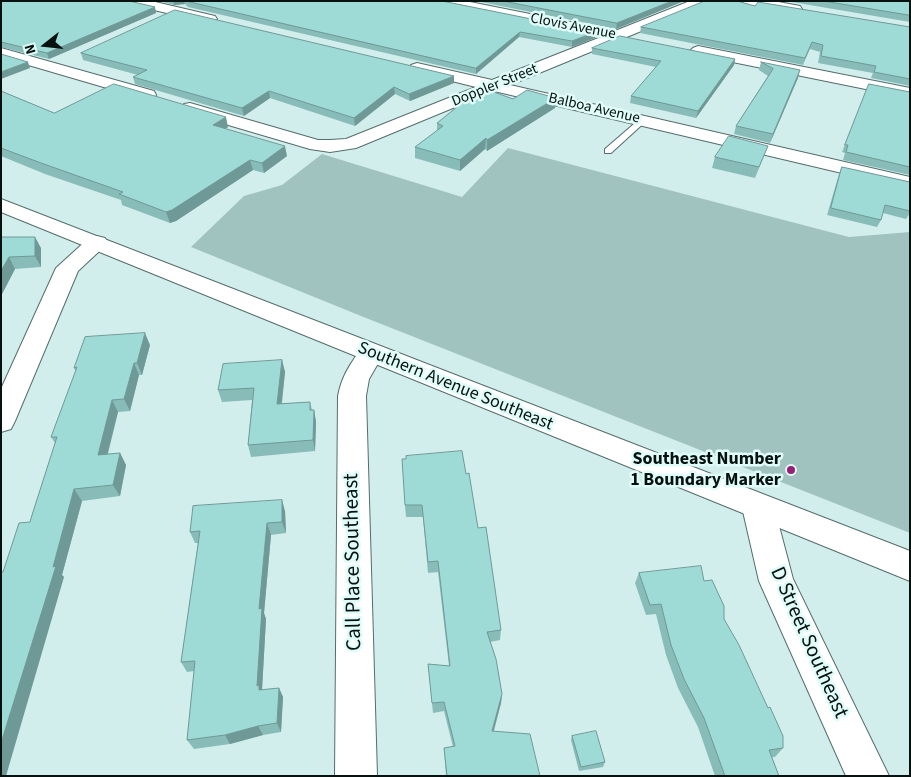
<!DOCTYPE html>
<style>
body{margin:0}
#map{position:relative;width:911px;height:777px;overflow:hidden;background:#d2eeec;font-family:"Source Sans 3",sans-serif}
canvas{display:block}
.frame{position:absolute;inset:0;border:2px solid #071110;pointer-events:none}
.north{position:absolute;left:20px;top:20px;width:50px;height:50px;-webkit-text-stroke:4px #dffcf9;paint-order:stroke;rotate:254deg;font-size:14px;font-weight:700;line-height:20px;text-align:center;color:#071110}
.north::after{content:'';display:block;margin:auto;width:18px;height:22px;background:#071110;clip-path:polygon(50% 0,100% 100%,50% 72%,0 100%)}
</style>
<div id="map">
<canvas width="911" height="777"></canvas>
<div class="frame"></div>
<div class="north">N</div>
</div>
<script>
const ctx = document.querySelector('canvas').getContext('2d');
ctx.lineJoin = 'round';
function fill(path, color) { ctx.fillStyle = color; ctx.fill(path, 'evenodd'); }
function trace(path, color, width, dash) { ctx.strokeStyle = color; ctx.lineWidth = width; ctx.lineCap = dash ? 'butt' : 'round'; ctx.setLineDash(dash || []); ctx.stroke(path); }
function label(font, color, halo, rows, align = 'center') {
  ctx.font = font + ' "Source Sans 3",sans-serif'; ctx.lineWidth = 5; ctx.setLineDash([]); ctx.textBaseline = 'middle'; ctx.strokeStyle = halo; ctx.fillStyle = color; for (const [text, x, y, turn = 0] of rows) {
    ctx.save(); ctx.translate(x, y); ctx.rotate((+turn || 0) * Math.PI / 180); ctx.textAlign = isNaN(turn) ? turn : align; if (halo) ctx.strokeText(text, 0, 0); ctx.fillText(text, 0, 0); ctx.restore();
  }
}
fill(new Path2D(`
 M508,148L849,237L910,232V533L361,316L191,247L244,196L282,185L322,154L462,197Z`), '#a0c3c0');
const service = new Path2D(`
 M642,117L645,118V122L611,153H605V149Z`);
const minor = new Path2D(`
 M127,1H151L215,16L217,19L210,23L128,4Z
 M437,1H465L615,31L690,1H708L707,4L510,85L910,177V189L494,91L356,148L330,152L310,149L184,112L181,108L184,104L190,103L318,140H330L346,139L476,87L411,71L409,68L411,65L417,63L492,80L601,37L443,5Z
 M741,1H773L800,6L802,9L795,13L747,5Z
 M698,46L910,88V98L693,54L690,51L693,48Z
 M1,48L154,91L156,95L154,99L148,100L1,57Z
 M97,236L105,238L108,243L78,271L15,421L11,429L1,432V389L56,268L89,238Z
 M371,344L380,347L384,353L369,379L366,396L377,776H335L338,396C342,375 350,365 362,347Z
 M758,494L769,498L774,507L793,579L889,776H846L759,581L742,507L747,498Z`);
const secondary = new Path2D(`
 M1,199L910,551V581L1,212Z`);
trace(service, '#546d6c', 2);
trace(minor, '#546d6c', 2);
trace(secondary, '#546d6c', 2);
fill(service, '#fff');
fill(minor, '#fff');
fill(secondary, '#fff');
fill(new Path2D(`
 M1,1L156,13L49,59L1,47Z
 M159,1H442L596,32L595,38L572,47L519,37L476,74L188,7L185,4L174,5Z
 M476,1H684L616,29Z
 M786,1H910V22Z
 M755,6L910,27V86L871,78L873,73L818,63L820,52L810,49L803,65L640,33L641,27Z
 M592,48L735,59L734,65L696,118L630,103L631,96L656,67L592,54Z
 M81,53L454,83L410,101L395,94L355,126L270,98L244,116L135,84L133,77L138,75L83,60Z
 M761,62L798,78L770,143L734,134L736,126L768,76L759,70Z
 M869,84L910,92V175L843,160L845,153L842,152Z
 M1,91L54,113L228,127L225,129L287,156L264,173L253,170L176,221L170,223L122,205L121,200L45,174L1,156Z
 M513,99L555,108L487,151L485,149L460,171L415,158V147L437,131V123Z
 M768,146L755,178L712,168L715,157Z
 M842,167L910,182V213L906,219L883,213L881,220L877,227L827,215L839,174Z
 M1,237L41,248V267L15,269L1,296Z
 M150,345L142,375H139L130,411L118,412L108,454L120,453L126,465L120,496L82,501L62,575L64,577L3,572L30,522L32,515L55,443L51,437L76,371L74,368Z
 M282,360L285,372L282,404L310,402L312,410H314L316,422L315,451L251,457L248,445L252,400L222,402L218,390Z
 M466,474L501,630L500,640L490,642L502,694L501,703L494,731L540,776H446L444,748L453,747L444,711L433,713L428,664L449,666L438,572L428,573L423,517H406L405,505Z
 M285,511L286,533L271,535L264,613L266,619L262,690L279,688L283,697L281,732L263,735L230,744L194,749L187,740L194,671L187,672L181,662L198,543H195L190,532Z
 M639,573L704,581L724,619L783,748L775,757H772L779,776H715L698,727L678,688L666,655L656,614L646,615L635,583Z
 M572,736L605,762L603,767L579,771L571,740Z`), '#88bcb9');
fill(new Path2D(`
 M173,1H184L185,4L174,5Z
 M672,1H684L616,29L617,23Z
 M155,7L156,13L49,59L47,53Z
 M520,32L519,37L476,74V68Z
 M596,32L595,38L572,47V41Z
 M735,59L734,65L696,118L698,111Z
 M28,62L30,68L1,79V72Z
 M800,70L798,78L770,143L773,134Z
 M454,76V83L410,101L409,94Z
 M394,87L395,94L355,126L354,118Z
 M269,91L270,98L244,116L242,108Z
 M556,98L555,108L487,151V140Z
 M226,117L228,127L216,135L213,125Z
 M486,138L485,149L460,171V160Z
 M285,146L287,156L264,173L262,163Z
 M250,160L253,170L176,221L170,223L166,212Z
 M35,237L41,248V267L35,256Z
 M9,257L15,269L1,296V271Z
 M145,333L150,345L142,375L137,363Z
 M282,360L285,372L280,416L277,404Z
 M134,363L139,375L130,411L124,399Z
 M112,400L118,412L104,467L98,455Z
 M314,410L316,422L315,451L313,440Z
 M120,453L126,465L120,496L113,485Z
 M74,489L82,501L62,575L64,577L6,776H1V743L53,567Z
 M282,500L285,511L286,533L282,522Z
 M267,523L271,535L264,613L266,619L262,690L264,700L257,686L259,609Z
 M279,688L283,697L281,732L277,723Z
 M502,694L501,703L491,740L492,731Z
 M258,726L263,735L230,744L225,735Z`), '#6f9996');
const building = new Path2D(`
 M1,1H129L155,7L47,53L1,42Z
 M186,1H442L596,32L572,41L520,32L476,68Z
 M503,1H672L617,23Z
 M705,1H737L755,6L758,2L910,27V79L874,72L876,66L821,56L823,45L812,42L805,58L641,27Z
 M824,1H910V15Z
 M175,10L454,76L409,94L394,87L354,118L269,91L242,108L133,77L147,70L81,53Z
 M620,36L735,59L698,111L631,96L661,61L592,48Z
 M1,54L28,62L1,72Z
 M761,62L800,70L773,134L736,126L773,69Z
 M114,84L226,117L213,125L285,146L262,163L250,160L172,210L166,212L119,194L123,192L41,163L1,148V91L54,113Z
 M869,84L910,92V167L846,152L848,145H845Z
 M483,88L513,99L527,90L556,98L487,140L486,138L460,160L415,147L443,126L437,123L477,91Z
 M729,136L768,146L759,167L715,157Z
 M842,167L910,182V211L885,205L881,220L831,208Z
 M1,237H35V256L9,257L1,271Z
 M145,333L137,363H134L124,399L112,400L98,455L120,453L113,485L74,489L53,567L56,566L1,743V572H3L19,523L30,522L32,515L57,437H51L77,367L74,368L85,337Z
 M282,360L277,404L310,402V410H314L313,440L248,445L254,388L218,390L223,364Z
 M462,451L466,474L469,473L478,528L486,527L501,630L487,632L496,659L502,694L492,731L530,734L540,776H447L444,748L455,746L444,702L432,703L428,664L450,666L438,561L428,562L422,505H405L402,459H406V456Z
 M282,500V522L267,523L259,609L262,608L257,686L259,685V690L279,688L277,723L258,726L225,735L187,740L195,661L181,662L200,531L190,532L193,506Z
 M701,566L704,581L712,580L724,606V619L739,645L768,708L770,707L783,736V748L769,750L779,776H725L704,718L684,679L671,645L661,604L650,605L639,573Z
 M596,731L605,762L581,767L572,736Z`);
fill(building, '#9edbd7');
trace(building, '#6f9996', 1);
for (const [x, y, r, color] of [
 [791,470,5,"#981f79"]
]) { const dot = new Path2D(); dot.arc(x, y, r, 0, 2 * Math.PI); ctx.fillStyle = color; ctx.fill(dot); trace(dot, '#dffcf9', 2); }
label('15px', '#071110', '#dffcf9', [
 ["Clovis Avenue",573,27,11],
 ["Doppler Street",495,86,-22],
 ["Balboa Avenue",594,109,13]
]);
label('18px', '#071110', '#dffcf9', [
 ["Southern Avenue Southeast",455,387,22]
]);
label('bold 18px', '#071110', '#dffcf9', [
 ["Southeast Number",781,460],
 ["1 Boundary Marker",781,481]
], 'right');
label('21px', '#071110', '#dffcf9', [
 ["Call Place Southeast",354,562,-91],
 ["D Street Southeast",808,643,66]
]);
</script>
